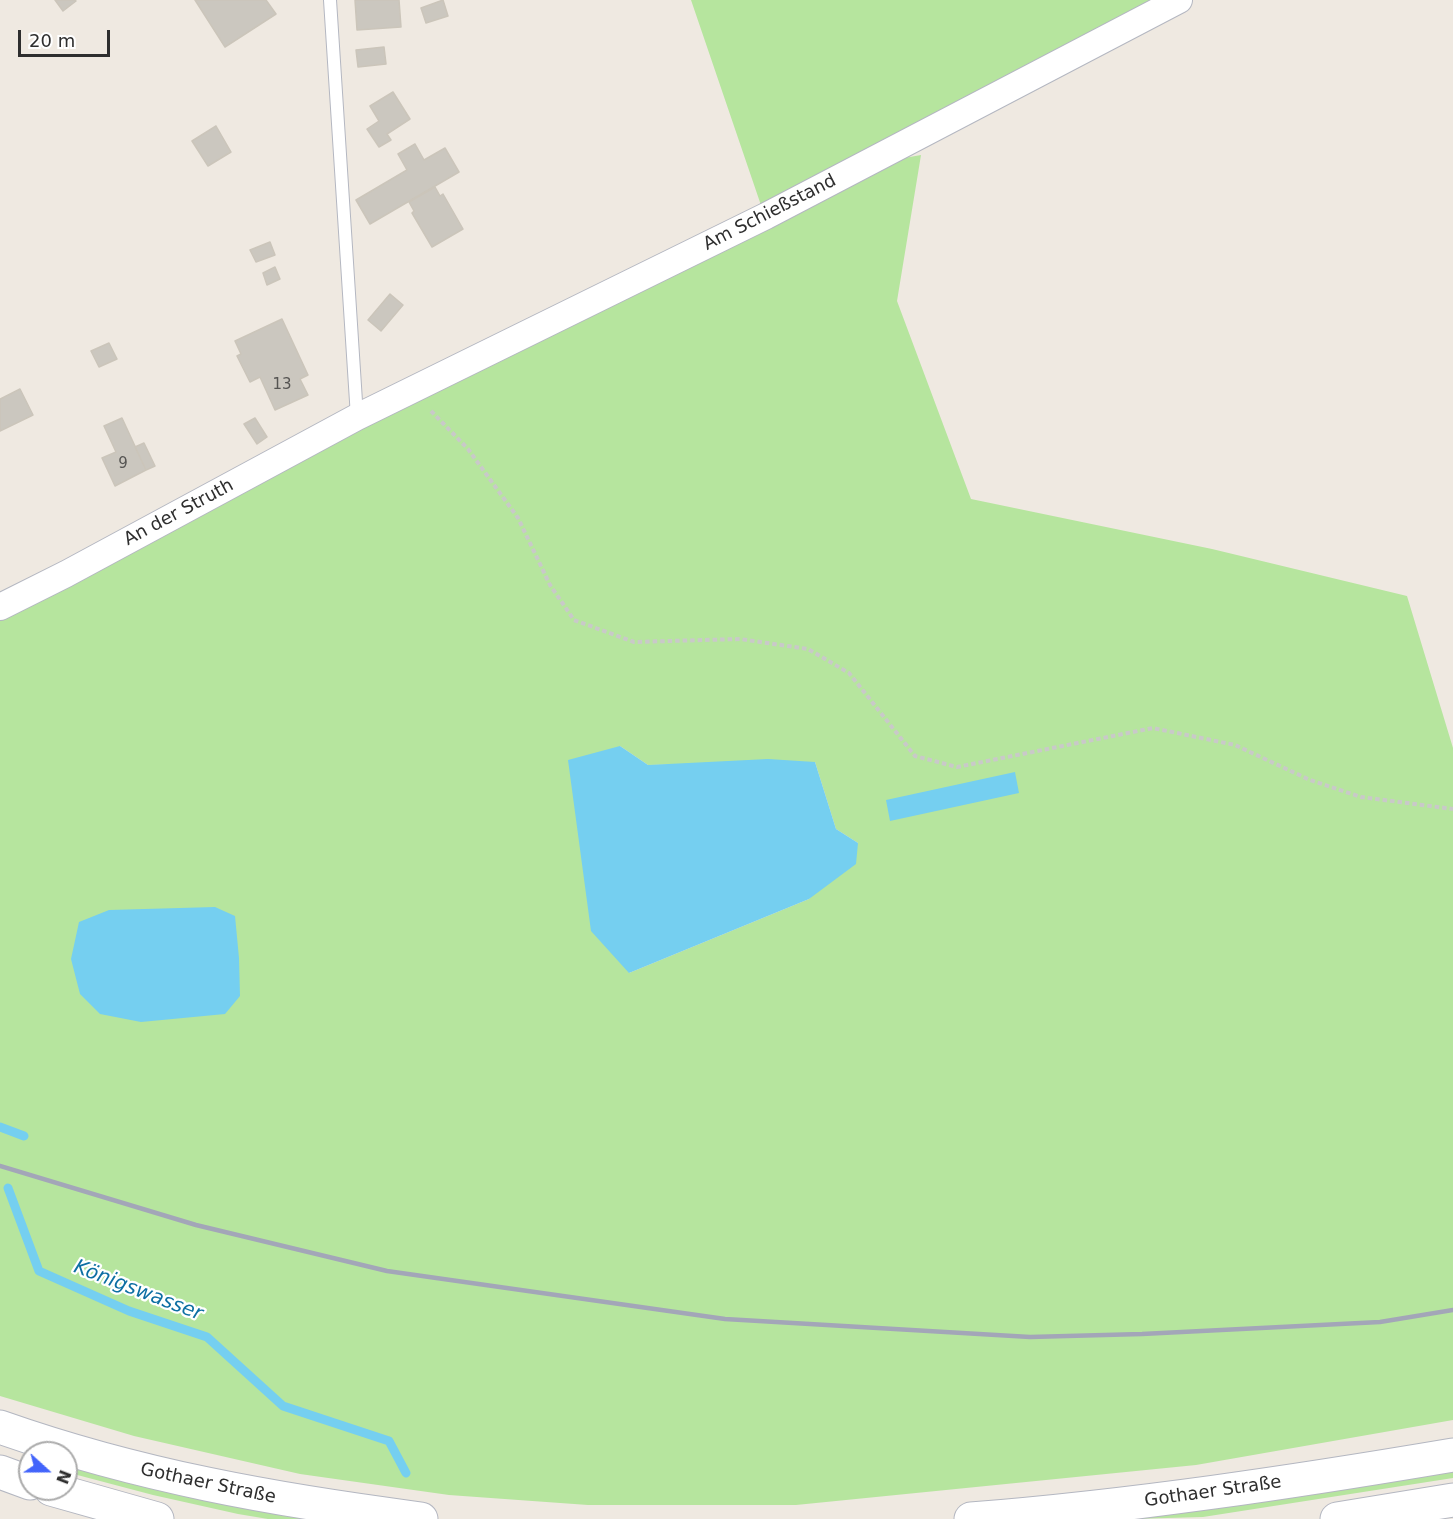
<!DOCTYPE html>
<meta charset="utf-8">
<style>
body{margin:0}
#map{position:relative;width:1453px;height:1519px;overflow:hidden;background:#efe9e1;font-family:"DejaVu Sans",sans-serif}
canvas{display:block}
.north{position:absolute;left:18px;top:1441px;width:60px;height:60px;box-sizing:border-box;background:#fff;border:2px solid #ababab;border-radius:50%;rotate:111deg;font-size:16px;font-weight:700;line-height:24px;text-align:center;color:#2e2e2e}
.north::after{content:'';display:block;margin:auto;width:21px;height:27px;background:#4264fb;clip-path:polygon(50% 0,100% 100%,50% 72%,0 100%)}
.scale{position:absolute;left:18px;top:30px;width:92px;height:27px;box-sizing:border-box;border:3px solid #2e2e2e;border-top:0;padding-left:8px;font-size:18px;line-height:21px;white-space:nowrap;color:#2e2e2e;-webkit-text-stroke:4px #fff;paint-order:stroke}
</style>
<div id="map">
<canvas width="1453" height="1519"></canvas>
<div class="north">N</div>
<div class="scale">20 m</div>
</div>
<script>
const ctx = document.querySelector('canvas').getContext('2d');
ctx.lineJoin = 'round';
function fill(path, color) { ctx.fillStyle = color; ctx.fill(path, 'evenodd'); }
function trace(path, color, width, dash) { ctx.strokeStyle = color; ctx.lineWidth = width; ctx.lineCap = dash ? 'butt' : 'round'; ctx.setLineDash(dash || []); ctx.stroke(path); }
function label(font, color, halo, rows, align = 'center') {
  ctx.font = font + ' "DejaVu Sans",sans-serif'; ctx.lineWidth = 4.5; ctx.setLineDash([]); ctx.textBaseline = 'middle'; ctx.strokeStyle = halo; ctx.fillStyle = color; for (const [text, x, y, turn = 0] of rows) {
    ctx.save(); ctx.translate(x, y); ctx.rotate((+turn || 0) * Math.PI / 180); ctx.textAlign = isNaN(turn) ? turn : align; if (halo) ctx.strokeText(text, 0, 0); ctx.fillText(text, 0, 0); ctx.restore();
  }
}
fill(new Path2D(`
 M691,0H1179L865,165L921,155L897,301L971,499L1212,549L1407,596L1453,748V1420L1196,1465L796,1505H588L449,1495L300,1474L134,1436L0,1396V607L765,217ZM620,746L648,765L815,762L836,829L858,843L809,899L629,973Z
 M66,1462L321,1519H268L238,1514L153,1495L66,1472Z
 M1453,1469V1478L1203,1517L1132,1519Z`), '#b6e59e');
fill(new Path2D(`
 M620,746L648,765L768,759L815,762L836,829L858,843L856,864L809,899L629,973L591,931L568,760Z
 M1015,772L1019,793L890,821L886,800Z
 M215,907L235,916L239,958L240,996L225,1014L141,1022L100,1014L80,994L71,959L79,922L109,910Z`), '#75cff0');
trace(new Path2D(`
 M0,1127L24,1136
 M8,1188L39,1271L129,1311L207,1337L283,1406L389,1441L406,1473`), '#75cff0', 9);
const building = new Path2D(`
 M55,0H75L76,1L63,11Z
 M195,0H266L276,14L225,47Z
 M355,0H399L401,27L357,30Z
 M443,0L448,16L426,23L421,8Z
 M384,47L386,64L358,67L356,50Z
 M393,92L410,119L387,134L391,140L379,147L367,129L379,121L370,106Z
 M216,126L231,152L208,166L192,141Z
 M415,144L424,160L445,148L459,172L370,224L356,200L407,170L398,154Z
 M435,187L440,196L443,194L463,229L432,247L412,213L414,211L409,202Z
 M270,242L275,255L256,262L250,250Z
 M275,267L280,279L267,285L263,273Z
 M390,294L403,305L381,331L368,320Z
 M282,319L308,375L300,379L308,395L275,410L260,377L250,382L237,356L241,354L235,341Z
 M109,343L117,359L99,367L91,351Z
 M20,389L33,415L0,431V399Z
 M122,418L146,470L115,486L102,458L116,452L104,426Z
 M255,418L267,437L257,444L244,424Z
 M144,443L155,466L146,470L135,447Z`);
fill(building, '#cbc7bf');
trace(building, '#cbc5ba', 1.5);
const service = new Path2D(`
 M330,0L357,417`);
const minor = new Path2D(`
 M0,607L66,574L357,417L766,216L1179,0`);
const secondary = new Path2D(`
 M0,1427C139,1476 275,1500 421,1519
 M0,1472L30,1483
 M51,1489L157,1519
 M971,1519C1133,1506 1293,1482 1453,1455
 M1337,1519L1453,1500`);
trace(service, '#b4b7c1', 14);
trace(minor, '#b4b7c1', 28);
trace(secondary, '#b4b7c1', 35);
trace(new Path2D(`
 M431,411L468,449L518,518L550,585L574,620L634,642L740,639L808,649L849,673L915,756L957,767L1153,728L1235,745L1310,780L1361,797L1453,809`), '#c9c9c9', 4, [4.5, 3]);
trace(service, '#fff', 12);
trace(minor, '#fff', 26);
trace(secondary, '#fff', 33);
trace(new Path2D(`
 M0,1166L196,1225L387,1271L725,1319L1030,1337L1142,1334L1380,1322L1453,1310`), '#a3a6b8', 4.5);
label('15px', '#555452', null, [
 ["13",282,385],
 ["9",123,464]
]);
label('18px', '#2e2e2e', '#fff', [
 ["Am Schießstand",770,213,-27],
 ["An der Struth",179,513,-28],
 ["Gothaer Straße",208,1484,12],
 ["Gothaer Straße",1213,1492,-8]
]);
label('italic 20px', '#0d6fa3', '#fff', [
 ["Königswasser",138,1291,21]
]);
</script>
